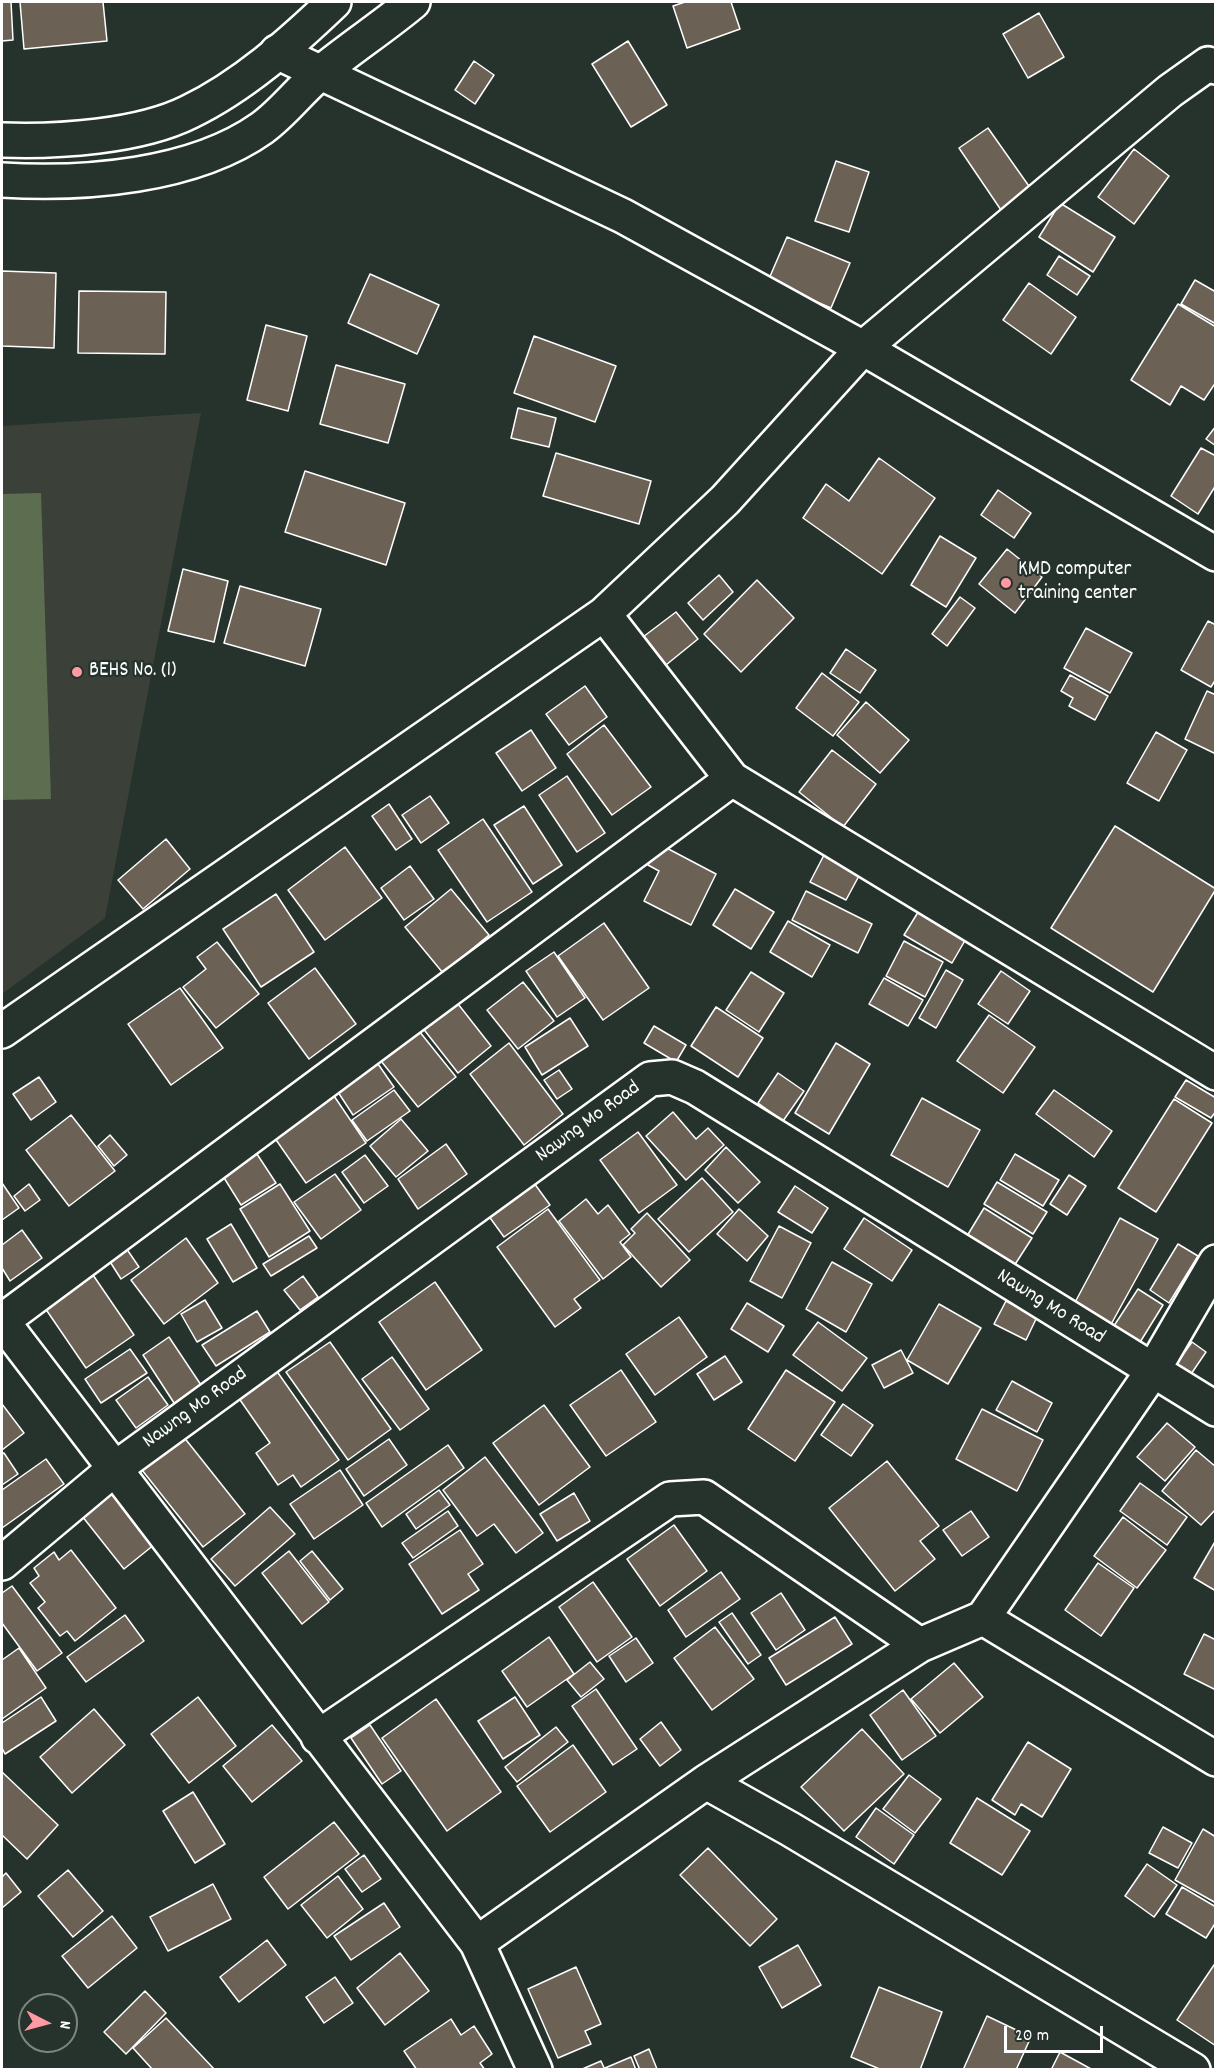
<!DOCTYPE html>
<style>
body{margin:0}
#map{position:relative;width:1217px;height:2071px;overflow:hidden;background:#26332d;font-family:Dekko,sans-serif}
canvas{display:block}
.frame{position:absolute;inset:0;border:3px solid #fff;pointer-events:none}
.north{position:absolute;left:18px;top:1993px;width:60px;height:60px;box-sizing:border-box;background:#26332d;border:2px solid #7d8581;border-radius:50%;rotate:96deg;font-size:16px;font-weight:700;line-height:24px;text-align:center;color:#fff}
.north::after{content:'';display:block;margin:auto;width:21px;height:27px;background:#ff9aa2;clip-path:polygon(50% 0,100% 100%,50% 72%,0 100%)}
.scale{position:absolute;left:1004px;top:2026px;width:99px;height:27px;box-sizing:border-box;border:3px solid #fff;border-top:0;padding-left:8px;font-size:18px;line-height:21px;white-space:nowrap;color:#fff;-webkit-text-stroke:4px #26332d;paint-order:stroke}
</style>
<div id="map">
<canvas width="1217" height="2071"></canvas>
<div class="frame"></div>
<div class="north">N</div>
<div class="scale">20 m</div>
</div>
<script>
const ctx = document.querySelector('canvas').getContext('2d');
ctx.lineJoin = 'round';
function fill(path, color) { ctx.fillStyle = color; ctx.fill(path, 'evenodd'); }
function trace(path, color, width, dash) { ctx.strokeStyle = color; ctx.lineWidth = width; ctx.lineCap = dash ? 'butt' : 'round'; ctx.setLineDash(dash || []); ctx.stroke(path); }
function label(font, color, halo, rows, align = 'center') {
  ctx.font = font + ' Dekko,sans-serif'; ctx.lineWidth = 4.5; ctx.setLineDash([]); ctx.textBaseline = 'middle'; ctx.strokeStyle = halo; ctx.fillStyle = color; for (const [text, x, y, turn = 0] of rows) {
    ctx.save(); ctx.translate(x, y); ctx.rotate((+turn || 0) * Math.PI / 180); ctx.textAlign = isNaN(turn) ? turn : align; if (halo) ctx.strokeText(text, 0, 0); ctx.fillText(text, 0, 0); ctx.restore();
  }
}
fill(new Path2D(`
 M201,413L105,918L2,994V426Z`), '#3b4139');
fill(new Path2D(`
 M41,493L51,799L2,800V494Z`), '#5c6d50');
const building = new Path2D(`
 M2,2H11L13,40L2,41Z
 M20,2H103L107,41L24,49Z
 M685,2H731L740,29L687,48L673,6Z
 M1039,13L1064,57L1028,78L1003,34Z
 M628,41L667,105L631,127L592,64Z
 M474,61L494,75L475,104L455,90Z
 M988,128L1031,189L1001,210L959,148Z
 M1134,149L1169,176L1134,224L1098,197Z
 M836,161L869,172L849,232L815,221Z
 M1060,203L1115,237L1093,272L1039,237Z
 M787,237L850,263L831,308L768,281Z
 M1059,256L1090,276L1077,295L1047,275Z
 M2,271L56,273L54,348L2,346Z
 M370,274L439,305L417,354L348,323Z
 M1195,280L1216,292V324L1181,304Z
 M1029,283L1076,317L1051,354L1003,320Z
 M79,291L166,292L165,354L78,353Z
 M1178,304L1216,327V382L1204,400L1181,386L1170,405L1131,380Z
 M266,325L307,336L288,411L247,400Z
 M534,336L616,366L595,422L514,393Z
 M336,365L405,384L388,443L320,424Z
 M518,408L556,418L549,447L511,438Z
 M1216,426V446L1206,439Z
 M1201,448L1216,456V485L1198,514L1171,496Z
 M556,453L651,481L639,524L543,496Z
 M879,458L935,498L882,574L803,518L826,484L849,501Z
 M305,471L405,503L386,565L285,532Z
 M998,490L1031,513L1014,538L981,515Z
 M940,536L976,558L946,607L911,585Z
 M1007,549L1042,577L1015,613L979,584Z
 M183,569L228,581L214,642L168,631Z
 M719,575L733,592L703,620L688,603Z
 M757,580L794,618L741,672L704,634Z
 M240,586L321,609L305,666L224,643Z
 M960,597L975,608L947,646L932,634Z
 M676,612L698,639L661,669L639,640Z
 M1208,621L1216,625V679L1211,687L1181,670Z
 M1086,628L1132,653L1110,693L1064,668Z
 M846,649L876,670L860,693L830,673Z
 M822,673L859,702L833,736L796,708Z
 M1070,675L1108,696L1095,720L1069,706L1073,698L1061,691Z
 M585,686L607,717L569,745L546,714Z
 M1207,691L1216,695V754L1185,739Z
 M866,702L909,740L880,773L837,735Z
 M604,725L651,787L612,815L567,754Z
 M531,730L556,768L522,791L496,753Z
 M1156,732L1187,750L1159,801L1127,783Z
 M832,750L876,784L843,827L799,792Z
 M567,776L605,833L577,852L539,795Z
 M430,796L449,823L421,843L402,815Z
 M389,804L412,839L396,850L372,816Z
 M524,806L562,865L533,884L494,825Z
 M483,819L532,892L487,922L438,850Z
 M1115,826L1216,889L1153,992L1051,928Z
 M166,839L190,869L143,909L118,880Z
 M659,844L716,874L691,925L644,901L659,871L648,865Z
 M345,847L382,898L325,940L288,890Z
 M824,855L860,874L846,900L810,882Z
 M410,866L434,899L404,920L381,888Z
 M451,889L489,935L443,973L405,927Z
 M735,889L774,912L751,949L713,925Z
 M806,891L872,924L858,953L792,920Z
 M276,894L314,952L261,987L223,929Z
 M920,909L967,937L952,963L904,935Z
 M788,921L830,945L812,977L770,952Z
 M604,923L649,988L603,1020L558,956Z
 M904,941L943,962L925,997L886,976Z
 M217,942L259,994L216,1028L183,987L206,969L197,957Z
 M554,952L585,998L557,1017L526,971Z
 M315,968L356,1024L309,1059L268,1003Z
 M946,970L963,980L936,1028L919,1018Z
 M1001,971L1030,991L1008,1024L978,1004Z
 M751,972L784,993L759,1032L726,1010Z
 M884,978L923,1000L908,1026L869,1004Z
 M523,982L554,1021L518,1049L487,1010Z
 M180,988L223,1048L171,1085L128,1024Z
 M451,995L491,1046L458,1073L418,1022Z
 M716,1007L763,1038L738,1077L691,1046Z
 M989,1015L1035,1047L1003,1093L957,1061Z
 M570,1018L588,1046L542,1075L525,1047Z
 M415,1026L456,1077L418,1107L377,1056Z
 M654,1026L686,1045L676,1062L644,1043Z
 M509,1043L563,1114L524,1145L470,1074Z
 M836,1043L870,1064L829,1134L795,1113Z
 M376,1061L394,1087L353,1115L336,1089Z
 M559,1070L572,1089L557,1099L544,1080Z
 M778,1073L804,1091L783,1121L758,1103Z
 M39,1077L56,1102L31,1120L13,1094Z
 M1186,1080L1216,1098V1111L1211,1118L1175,1097Z
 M394,1090L410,1111L367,1141L352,1120Z
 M1054,1090L1112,1131L1094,1157L1036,1114Z
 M332,1093L366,1143L306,1183L272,1134Z
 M922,1098L980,1130L948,1187L891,1155Z
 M1174,1099L1212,1123L1156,1212L1118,1188Z
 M673,1112L696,1139L708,1128L724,1145L686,1180L646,1136Z
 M71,1115L115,1171L69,1206L26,1150Z
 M401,1119L428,1151L396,1177L370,1146Z
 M638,1132L677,1185L639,1213L600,1160Z
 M110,1135L127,1155L114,1166L98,1146Z
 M446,1144L467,1174L418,1209L398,1179Z
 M726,1147L760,1182L738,1203L705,1170Z
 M255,1151L276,1183L241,1205L221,1173Z
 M1015,1154L1059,1180L1043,1206L1000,1180Z
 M365,1155L388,1186L364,1203L342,1172Z
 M335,1174L361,1210L321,1239L294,1202Z
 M1069,1175L1086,1186L1067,1215L1050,1204Z
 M702,1178L733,1212L689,1252L658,1219Z
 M997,1182L1047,1212L1033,1234L984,1204Z
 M2,1183L19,1208L2,1220Z
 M534,1183L550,1205L504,1237L488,1215Z
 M29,1184L40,1200L25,1211L14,1196Z
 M280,1184L310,1231L269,1257L240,1209Z
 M795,1186L828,1208L812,1233L778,1212Z
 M586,1199L598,1214L608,1205L630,1234L620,1242L631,1257L603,1279L559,1221Z
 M984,1208L1032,1238L1014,1266L967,1236Z
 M548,1209L600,1280L574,1299L581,1308L555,1327L497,1247Z
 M739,1209L768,1236L747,1261L717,1234Z
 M647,1213L690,1260L661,1287L623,1245L635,1233L631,1229Z
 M864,1218L912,1250L892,1281L844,1249Z
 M1120,1218L1158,1239L1109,1328L1072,1308Z
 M231,1224L257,1268L233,1282L207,1239Z
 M779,1226L811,1243L782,1298L750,1281Z
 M22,1230L42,1258L10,1281L2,1268V1245Z
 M309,1236L317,1248L271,1276L263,1264Z
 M186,1238L218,1283L164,1324L131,1280Z
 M1178,1244L1198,1256L1169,1303L1150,1290Z
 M124,1245L139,1267L121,1279L107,1257Z
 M832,1262L872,1284L846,1332L806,1309Z
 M93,1275L134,1335L86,1368L45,1308Z
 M303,1276L318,1297L300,1310L284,1290Z
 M435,1282L482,1350L426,1390L379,1322Z
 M1138,1289L1163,1305L1134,1352L1108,1335Z
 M205,1300L222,1328L197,1342L181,1314Z
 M1006,1301L1037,1317L1026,1340L994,1324Z
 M747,1303L784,1326L768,1352L731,1329Z
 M939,1304L981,1328L948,1384L907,1360Z
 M257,1311L270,1332L216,1366L202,1345Z
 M679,1317L707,1357L655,1395L626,1354Z
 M818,1322L867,1358L842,1391L793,1355Z
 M169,1337L203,1388L176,1406L143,1355Z
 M330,1342L391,1429L348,1460L286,1372Z
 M1192,1342L1206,1352L1187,1380L1172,1370Z
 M130,1349L147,1373L101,1403L85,1379Z
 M901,1350L913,1373L884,1388L872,1365Z
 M725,1356L742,1382L714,1400L697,1374Z
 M392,1357L429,1409L400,1430L362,1379Z
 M276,1370L339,1460L301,1487L293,1475L278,1485L256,1453L270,1443L238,1397Z
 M621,1370L656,1422L606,1456L570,1405Z
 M786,1370L835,1402L795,1461L748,1429Z
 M148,1377L168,1405L136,1428L116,1400Z
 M1012,1381L1052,1403L1037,1432L996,1410Z
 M2,1404L24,1433L2,1450Z
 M843,1404L873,1425L851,1456L821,1435Z
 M544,1405L590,1467L539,1505L493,1443Z
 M982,1409L1043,1440L1017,1491L956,1459Z
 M1167,1423L1195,1447L1165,1481L1137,1457Z
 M183,1436L245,1514L203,1547L142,1470Z
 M389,1439L407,1465L364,1496L346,1469Z
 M448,1445L464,1468L382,1527L366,1503Z
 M1196,1450L1216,1467V1509L1201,1525L1162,1491Z
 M4,1453L18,1474L2,1485V1454Z
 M485,1457L543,1533L516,1553L494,1524L477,1536L443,1490Z
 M46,1459L64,1484L2,1528V1490Z
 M887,1461L939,1526L920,1541L935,1559L895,1591L829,1508Z
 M340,1470L363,1505L314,1539L290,1504Z
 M1140,1483L1187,1517L1167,1545L1120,1511Z
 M439,1490L450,1505L416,1529L406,1514Z
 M114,1491L155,1544L124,1569L82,1516Z
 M574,1493L590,1521L557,1541L540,1514Z
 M270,1507L295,1534L235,1586L211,1559Z
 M448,1511L458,1526L413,1558L402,1543Z
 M971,1511L989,1537L962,1556L943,1530Z
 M1123,1517L1166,1550L1137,1588L1094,1556Z
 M674,1525L707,1571L660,1606L627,1559Z
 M460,1530L483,1564L468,1574L479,1590L442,1614L409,1564Z
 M1216,1540V1591L1194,1578Z
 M71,1550L116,1608L75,1641L67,1631L60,1636L38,1608L45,1602L30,1583L39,1576L34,1568L54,1552L59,1560Z
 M289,1551L329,1602L302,1624L262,1573Z
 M312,1551L343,1589L330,1600L300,1561Z
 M1098,1563L1134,1588L1101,1636L1065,1610Z
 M721,1572L740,1599L686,1637L668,1610Z
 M593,1582L632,1637L597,1662L559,1607Z
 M12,1586L62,1653L37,1671L2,1623V1593Z
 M781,1593L805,1630L776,1650L751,1613Z
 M732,1613L761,1655L748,1664L719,1622Z
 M125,1615L144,1641L86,1682L67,1657Z
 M835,1617L852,1644L786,1685L769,1658Z
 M715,1627L754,1679L712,1710L674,1658Z
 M1204,1634L1216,1640V1690L1184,1674Z
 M549,1637L574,1674L527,1707L502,1671Z
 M636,1638L653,1663L626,1682L609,1656Z
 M19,1648L46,1688L2,1719V1660Z
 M590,1662L604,1679L581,1697L567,1680Z
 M954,1663L983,1697L940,1733L911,1699Z
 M596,1689L637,1749L613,1765L572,1706Z
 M903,1690L936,1736L902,1760L870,1715Z
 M41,1697L56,1721L5,1754L2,1748V1723Z
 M198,1697L236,1746L189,1783L151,1734Z
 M515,1697L540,1735L503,1759L478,1721Z
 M436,1699L501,1792L447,1831L382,1738Z
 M94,1709L125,1745L72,1793L40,1757Z
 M661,1722L681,1750L660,1766L640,1739Z
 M272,1725L302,1761L252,1802L223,1766Z
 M370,1725L401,1771L382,1784L351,1738Z
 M556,1727L568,1742L517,1782L505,1767Z
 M862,1729L904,1774L844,1831L801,1787Z
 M1028,1742L1071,1769L1042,1817L1021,1804L1015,1815L992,1800Z
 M573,1745L606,1792L550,1832L517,1786Z
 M2,1772L58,1825L27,1859L2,1835Z
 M909,1775L941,1799L915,1833L883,1809Z
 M193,1792L225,1844L195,1863L163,1811Z
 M977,1798L1030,1831L1002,1875L950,1843Z
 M876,1808L914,1835L894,1864L856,1837Z
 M334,1822L359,1854L288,1909L264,1877Z
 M1163,1827L1192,1843L1178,1868L1149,1853Z
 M1203,1829L1216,1837V1903L1175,1880Z
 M708,1848L777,1919L750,1946L680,1875Z
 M364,1855L381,1879L362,1892L345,1869Z
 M1147,1864L1177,1885L1154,1917L1125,1896Z
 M68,1870L103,1911L73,1937L38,1896Z
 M6,1873L21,1892L2,1908V1877Z
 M338,1876L363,1909L327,1938L301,1905Z
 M213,1884L231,1919L168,1951L150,1917Z
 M1182,1887L1216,1907V1922L1206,1938L1166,1914Z
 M384,1903L400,1927L351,1960L334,1936Z
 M112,1916L137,1948L88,1988L62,1956Z
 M267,1940L286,1965L239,2002L220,1977Z
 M798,1945L821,1985L782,2008L759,1967Z
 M400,1953L429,1991L385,2025L357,1988Z
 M1216,1962V2046L1177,2020Z
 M576,1967L601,2024L585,2031L591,2044L558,2058L528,1989Z
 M335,1977L353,2003L324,2023L306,1997Z
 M879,1987L942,2012L920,2070H882L851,2057Z
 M145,1991L166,2013L126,2054L104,2032Z
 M987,2016L1031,2037L1016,2070H963Z
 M166,2018L215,2070H153L133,2048Z
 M451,2019L461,2035L474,2026L492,2054L480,2063L485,2070H417L404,2051Z
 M649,2049L657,2069L640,2070L634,2056Z
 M1060,2052L1093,2070H1051Z
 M631,2057L636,2070H605V2068Z
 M601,2061L605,2070H580Z`);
fill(building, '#6c6155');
trace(building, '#fff', 1.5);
const minor = new Path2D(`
 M277,52L623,216L863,348L1216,554
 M604,614L732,779
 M2,1031L604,614L725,500L863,348L1170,91L1208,64L1216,67
 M2,1321L732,779L1216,1073
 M2,1321L477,1943L535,2070
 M2,1563L113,1470L650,1079L672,1077L695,1087L1216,1409
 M983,1618L1216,1759
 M318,1737L670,1499L704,1497L920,1645
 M706,1782L790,1829L1193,2070
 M477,1943L706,1782L920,1645L983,1618L1152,1372L1216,1262`);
const major = new Path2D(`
 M2,140C57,142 139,137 189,112C243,86 291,43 334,2
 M2,180C83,185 193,177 262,128C283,113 299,91 319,74C349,49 383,27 413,2`);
trace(minor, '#fff', 38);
trace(major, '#fff', 38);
trace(minor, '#26332d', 33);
trace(major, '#26332d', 33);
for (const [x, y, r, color] of [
 [1006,583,6,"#ff9aa2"],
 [77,672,6,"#ff9aa2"]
]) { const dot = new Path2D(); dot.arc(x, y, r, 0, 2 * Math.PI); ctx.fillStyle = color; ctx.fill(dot); trace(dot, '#26332d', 2); }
label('21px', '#fff', '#26332d', [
 ["KMD computer",1018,571],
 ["training center",1018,595],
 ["BEHS No. (1)",89,672]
], 'left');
label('21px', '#fff', '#26332d', [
 ["Nawng Mo Road",589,1123,-36],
 ["Nawng Mo Road",1050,1308,32],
 ["Nawng Mo Road",196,1409,-36]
]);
</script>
